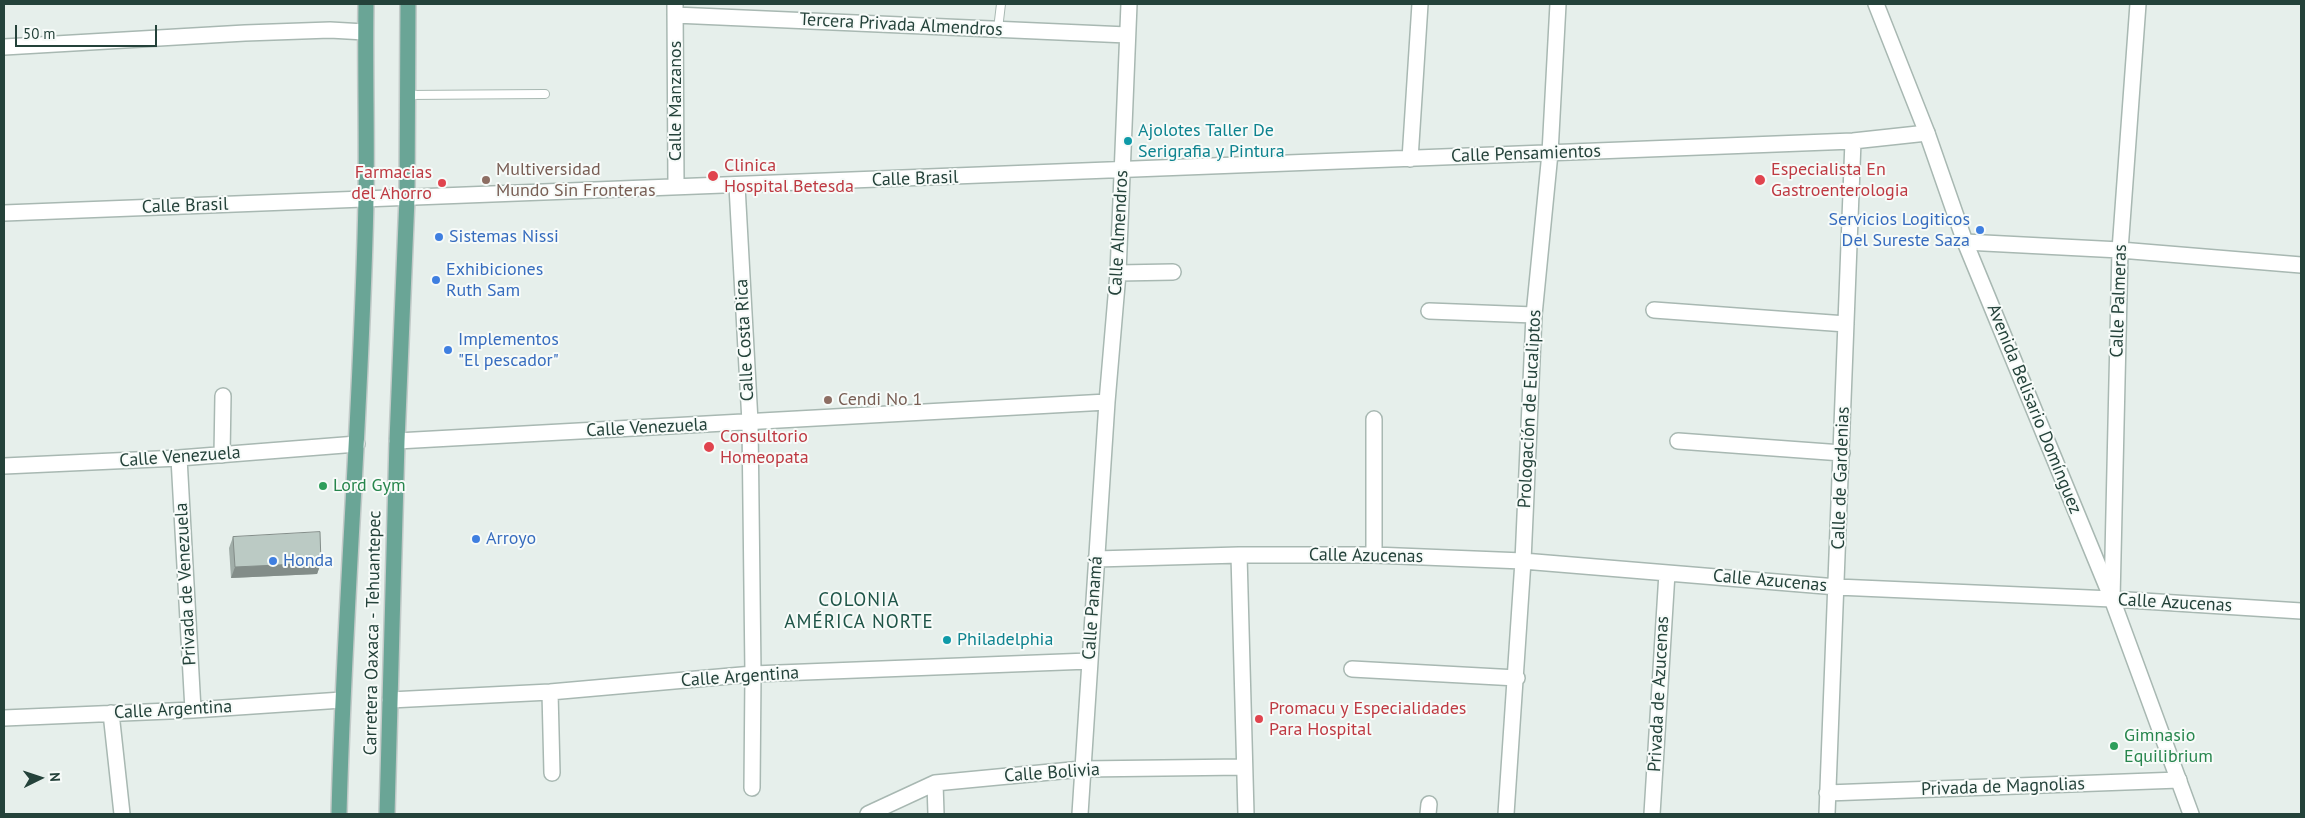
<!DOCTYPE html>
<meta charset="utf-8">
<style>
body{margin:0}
#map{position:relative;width:2305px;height:818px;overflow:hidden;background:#e6efeb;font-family:"PT Sans",sans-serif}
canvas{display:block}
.frame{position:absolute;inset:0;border:5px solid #24423a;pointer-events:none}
.north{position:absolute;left:15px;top:753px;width:50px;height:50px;-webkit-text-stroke:4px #f7fbf9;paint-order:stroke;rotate:86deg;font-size:14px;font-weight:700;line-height:20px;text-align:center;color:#24423a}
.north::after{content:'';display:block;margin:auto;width:18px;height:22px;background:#24423a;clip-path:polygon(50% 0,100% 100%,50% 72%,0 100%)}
.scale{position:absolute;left:15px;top:25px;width:142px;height:22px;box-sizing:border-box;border:2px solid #24423a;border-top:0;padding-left:6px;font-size:15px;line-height:18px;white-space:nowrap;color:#24423a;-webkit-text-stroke:4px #f7fbf9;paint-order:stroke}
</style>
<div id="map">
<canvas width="2305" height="818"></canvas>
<div class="frame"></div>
<div class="north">N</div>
<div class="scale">50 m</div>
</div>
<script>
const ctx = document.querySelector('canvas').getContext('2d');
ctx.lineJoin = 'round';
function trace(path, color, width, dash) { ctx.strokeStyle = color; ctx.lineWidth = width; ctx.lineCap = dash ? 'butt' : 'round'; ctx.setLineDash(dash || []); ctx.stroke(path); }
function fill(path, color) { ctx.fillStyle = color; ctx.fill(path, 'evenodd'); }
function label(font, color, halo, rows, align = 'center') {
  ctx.font = font + ' "PT Sans",sans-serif'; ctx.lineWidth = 4; ctx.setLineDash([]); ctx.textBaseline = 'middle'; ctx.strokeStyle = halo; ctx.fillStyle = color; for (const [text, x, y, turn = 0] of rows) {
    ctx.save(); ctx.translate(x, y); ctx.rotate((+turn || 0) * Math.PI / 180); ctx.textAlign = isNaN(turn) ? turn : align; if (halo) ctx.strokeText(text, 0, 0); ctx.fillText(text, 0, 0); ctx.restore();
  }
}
const service = new Path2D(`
 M998,29L1001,4
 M407,95L545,94`);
const minor = new Path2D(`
 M675,4L676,186
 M675,15L1127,35
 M4,47L245,33L330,30L365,32
 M1410,159L1420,4
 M737,186L750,422L753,674L752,788
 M4,213L1853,141L1927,133
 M1965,242L2120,250L2301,265
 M1118,273L1173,272
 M1654,310L1846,324
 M1429,311L1534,315
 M1374,419V555
 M397,441L1107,402
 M1678,441L1842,453
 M222,455L223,396
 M179,458L193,710
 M4,466L179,458L357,444
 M1096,559L1239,555
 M2112,599L2120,250L2138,4
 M1352,669L1517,678
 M550,692L552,773
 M390,700L550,692L753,674L1089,661
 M111,713L122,814
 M4,718L193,710L342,700
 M935,783L936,814
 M1827,793L2179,780
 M868,814L935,783L1082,769L1244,767
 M1080,814L1107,402L1118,273L1129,4
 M1246,814L1239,555H1374L1523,561L1837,587L2112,599L2301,611
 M1428,814L1429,804
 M1506,814L1523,561L1534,315L1550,153L1558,4
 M1652,814L1667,573
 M1827,814L1853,141`);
const tertiary = new Path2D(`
 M1876,4L1927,133L1965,242L2112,599L2191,814`);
const primary = new Path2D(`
 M339,814C344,609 362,405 366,199C367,134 365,69 366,4
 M387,814L397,441L407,198L408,4`);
trace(service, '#a8b8b2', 10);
trace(minor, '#a8b8b2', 18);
trace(tertiary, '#a8b8b2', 18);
trace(primary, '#c2cac8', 18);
trace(service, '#fff', 8);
trace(minor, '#fff', 15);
trace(tertiary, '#fff', 15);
trace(primary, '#6aa596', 15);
fill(new Path2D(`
 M233,537L321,563L317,574L231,578L229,548Z`), '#a1aea9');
fill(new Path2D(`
 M321,563L317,574L231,578L235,567Z`), '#838d89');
const building = new Path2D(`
 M320,532L321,563L235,567L233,537Z`);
fill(building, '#bbcac4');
trace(building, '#838d89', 1);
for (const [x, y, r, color] of [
 [1128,141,5,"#0f9aa8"],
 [713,176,6,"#e0444e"],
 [486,180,5,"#8d6e63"],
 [1760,180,6,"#e0444e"],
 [442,183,5,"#e0444e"],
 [1980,230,5,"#3f7fe0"],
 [439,237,5,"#3f7fe0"],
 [436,280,5,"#3f7fe0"],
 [448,350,5,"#3f7fe0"],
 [828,400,5,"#8d6e63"],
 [709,447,6,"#e0444e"],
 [323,486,5,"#2e9e5b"],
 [476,539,5,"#3f7fe0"],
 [273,561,5,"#3f7fe0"],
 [947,640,5,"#0f9aa8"],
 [1259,719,5,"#e0444e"],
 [2114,746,5,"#2e9e5b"]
]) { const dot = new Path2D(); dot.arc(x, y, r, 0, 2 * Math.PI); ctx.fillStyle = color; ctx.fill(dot); trace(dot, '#f7fbf9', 2); }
label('18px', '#24423a', '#f7fbf9', [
 ["Tercera Privada Almendros",901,25,3],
 ["Calle Manzanos",676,101,-90],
 ["Calle Pensamientos",1526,154,-2],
 ["Calle Brasil",915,179,-2],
 ["Calle Brasil",185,206,-2],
 ["Calle Almendros",1119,233,-87],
 ["Calle Palmeras",2119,301,-88],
 ["Calle Costa Rica",745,340,-93],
 ["Prologación de Eucaliptos",1530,409,-87],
 ["Avenida Belisario Domínguez",2034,409,68],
 ["Calle Venezuela",647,428,-3],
 ["Calle Venezuela",180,457,-4],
 ["Calle de Gardenias",1841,478,-88],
 ["Calle Azucenas",1366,556,1],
 ["Calle Azucenas",1770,581,5],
 ["Privada de Venezuela",186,584,-93],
 ["Calle Azucenas",2175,603,3],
 ["Calle Panamá",1093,608,-86],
 ["Carretera Oaxaca - Tehuantepec",373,633,-89],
 ["Calle Argentina",740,677,-4],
 ["Privada de Azucenas",1659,694,-87],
 ["Calle Argentina",173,710,-3],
 ["Calle Bolivia",1052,773,-4],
 ["Privada de Magnolias",2003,787,-2]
]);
label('18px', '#0d838f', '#f7fbf9', [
 ["Ajolotes Taller De",1138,131],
 ["Serigrafia y Pintura",1138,152],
 ["Philadelphia",957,640]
], 'left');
label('18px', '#be3a42', '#f7fbf9', [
 ["Clinica",724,166],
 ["Hospital Betesda",724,187],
 ["Especialista En",1771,170],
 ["Gastroenterologia",1771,191],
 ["Farmacias",432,173,"right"],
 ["del Ahorro",432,194,"right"],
 ["Consultorio",720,437],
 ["Homeopata",720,458],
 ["Promacu y Especialidades",1269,709],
 ["Para Hospital",1269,730]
], 'left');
label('18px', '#785e54', '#f7fbf9', [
 ["Multiversidad",496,170],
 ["Mundo Sin Fronteras",496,191],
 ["Cendi No 1",838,400]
], 'left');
label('18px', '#366cbe', '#f7fbf9', [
 ["Servicios Logiticos",1970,220,"right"],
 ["Del Sureste Saza",1970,241,"right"],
 ["Sistemas Nissi",449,237],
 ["Exhibiciones",446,270],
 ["Ruth Sam",446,291],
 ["Implementos",458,340],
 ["\"El pescador\"",458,361],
 ["Arroyo",486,539],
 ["Honda",283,561]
], 'left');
label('18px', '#27864d', '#f7fbf9', [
 ["Lord Gym",333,486],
 ["Gimnasio",2124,736],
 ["Equilibrium",2124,757]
], 'left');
ctx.letterSpacing = '1px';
label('19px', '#1f5548', '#f7fbf9', [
 ["COLONIA",859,601],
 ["AMÉRICA NORTE",859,623]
]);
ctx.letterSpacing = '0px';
</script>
